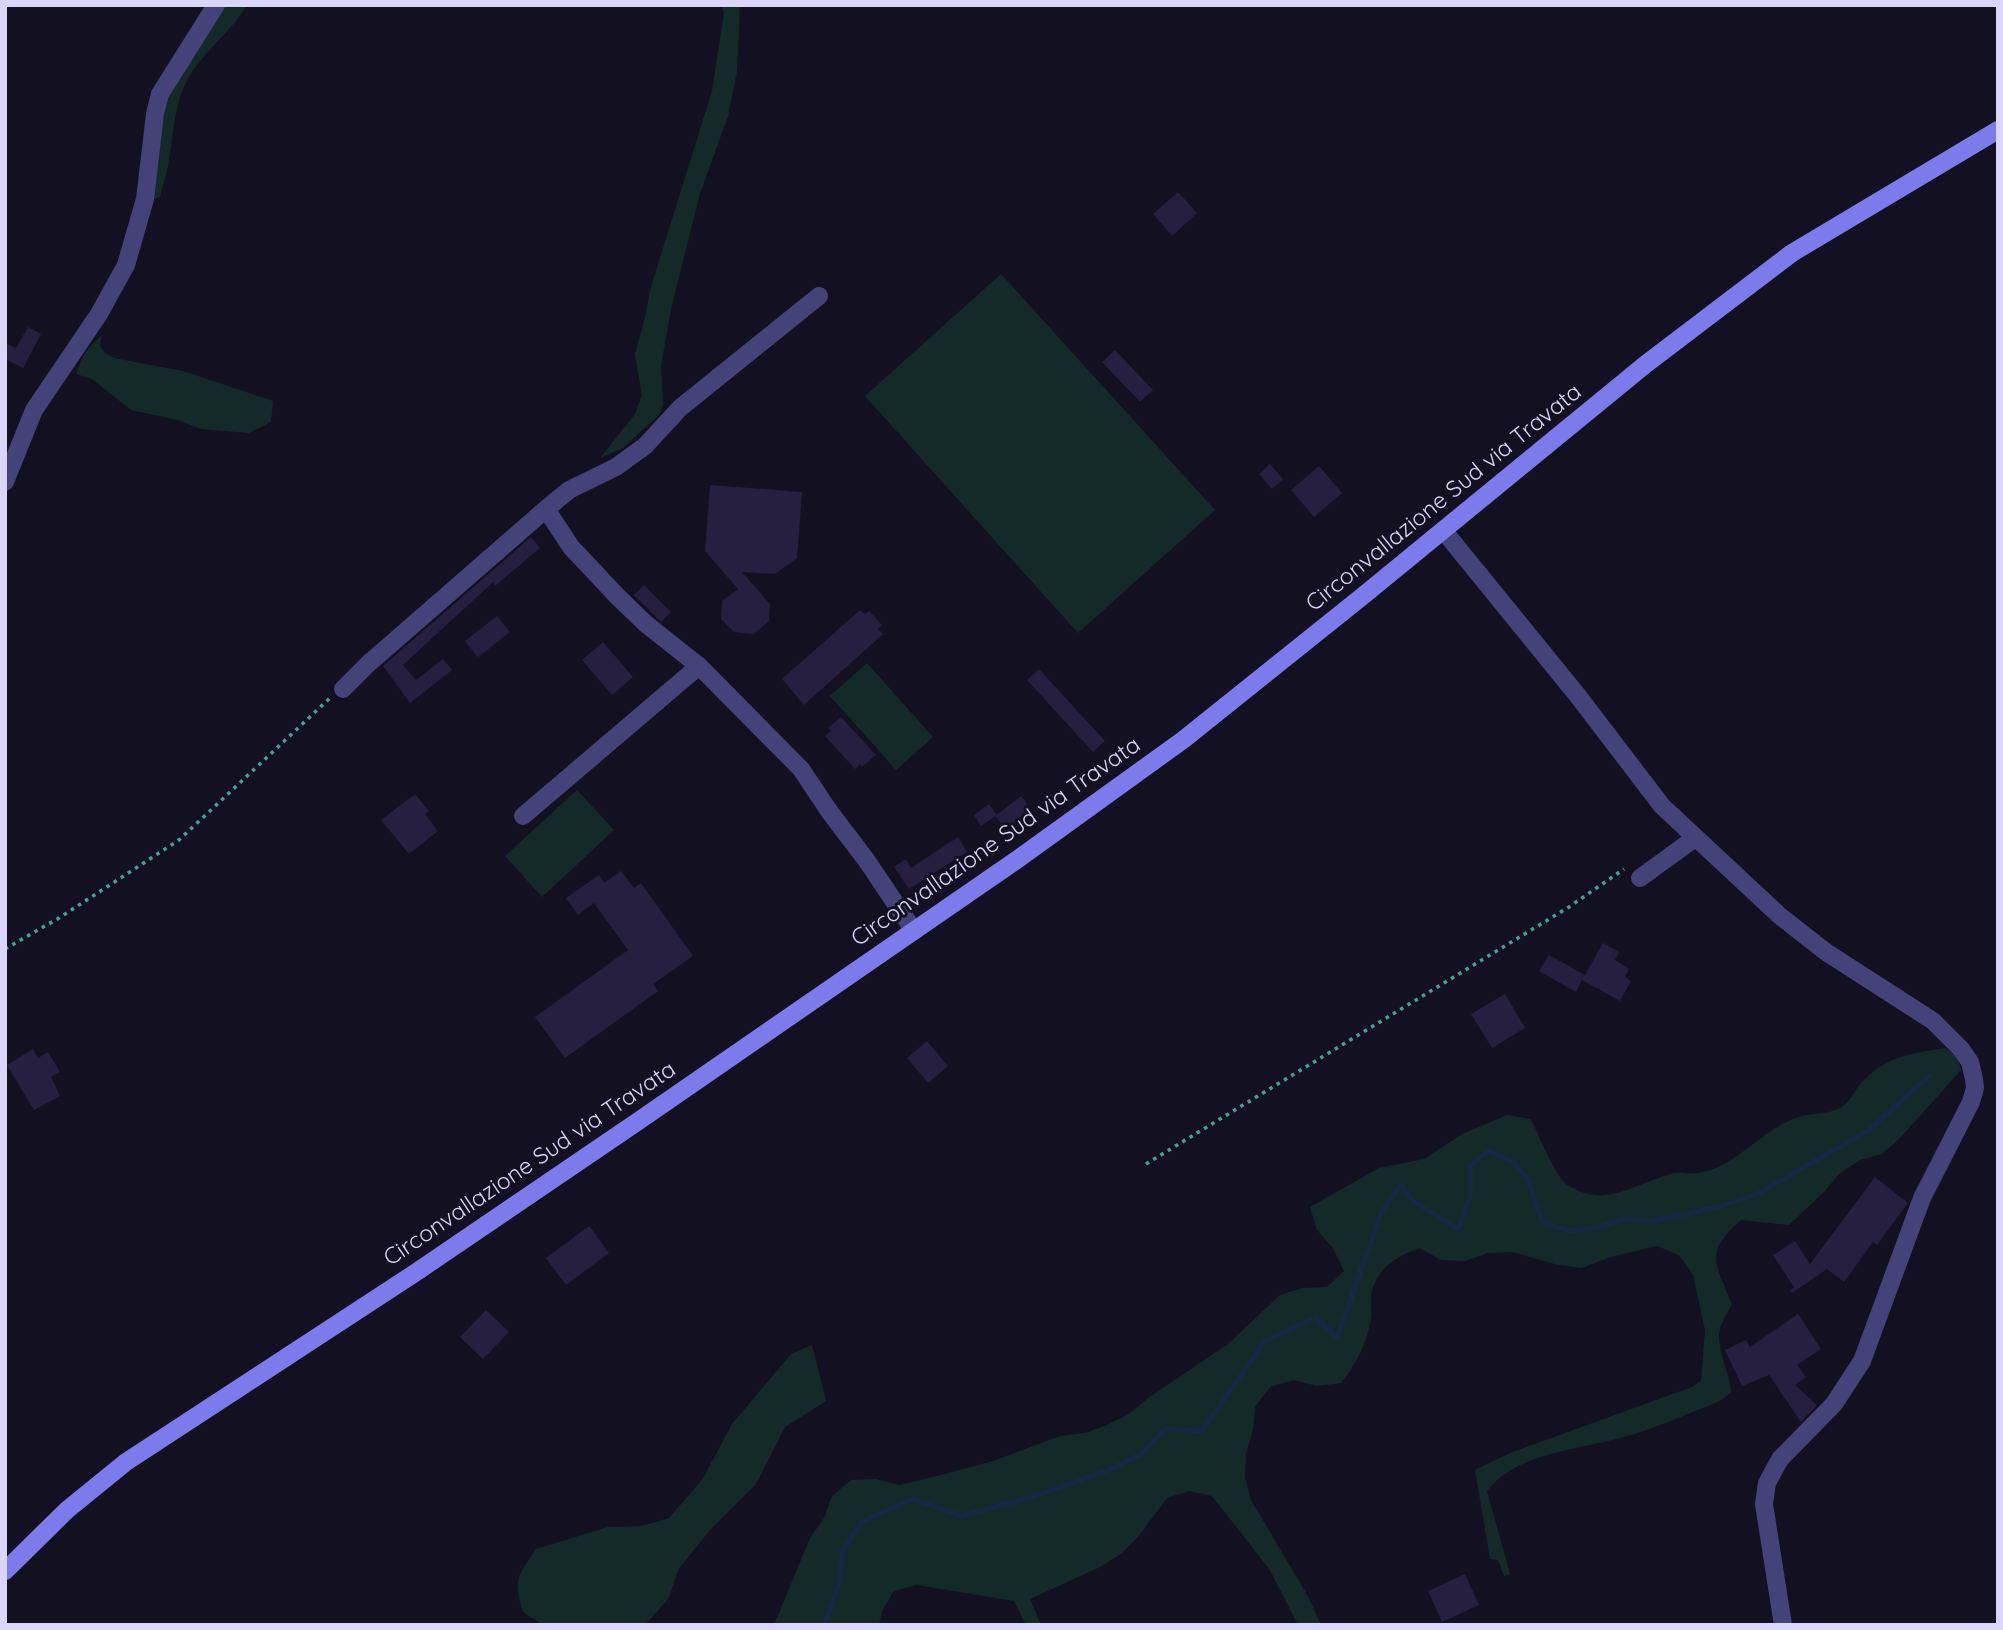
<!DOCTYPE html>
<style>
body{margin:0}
#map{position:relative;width:2003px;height:1630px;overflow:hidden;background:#131121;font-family:Quicksand,sans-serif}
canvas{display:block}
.frame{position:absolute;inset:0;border:7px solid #dad6f9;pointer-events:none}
</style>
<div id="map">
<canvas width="2003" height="1630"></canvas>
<div class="frame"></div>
</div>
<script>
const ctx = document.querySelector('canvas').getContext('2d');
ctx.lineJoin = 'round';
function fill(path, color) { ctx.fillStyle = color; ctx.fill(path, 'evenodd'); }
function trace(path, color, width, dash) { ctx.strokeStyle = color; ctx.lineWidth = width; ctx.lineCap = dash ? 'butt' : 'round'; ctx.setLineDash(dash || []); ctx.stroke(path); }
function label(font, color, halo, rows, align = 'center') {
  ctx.font = font + ' Quicksand,sans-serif'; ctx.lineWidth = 6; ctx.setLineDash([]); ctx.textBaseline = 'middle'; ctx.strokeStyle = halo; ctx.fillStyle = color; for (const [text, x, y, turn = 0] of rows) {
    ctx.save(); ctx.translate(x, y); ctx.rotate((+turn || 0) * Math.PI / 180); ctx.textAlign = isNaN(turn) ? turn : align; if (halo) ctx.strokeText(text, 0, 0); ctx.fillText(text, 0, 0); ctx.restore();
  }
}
fill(new Path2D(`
 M225,5H247C230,33 206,49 189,77C173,104 174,136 168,166C166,176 162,187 160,197L150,200L167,98Z
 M721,5H740L737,71L728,116L700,194L671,309L661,366L663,405L659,415L623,448L600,458L635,414L642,395L635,354L646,314L650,290L712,91L724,13Z
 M1001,274L1215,510L1078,633L865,396Z
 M102,335L100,346L105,353L114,358L183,371L273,401L271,422L249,433L201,429L178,420L131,410L92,379L76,374L85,352Z
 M867,663L933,737L896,770L830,696Z
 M577,790L614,830L542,897L505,856Z
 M1945,1048L1958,1058L1961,1070L1900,1138L1882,1154L1860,1160L1840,1173L1824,1192L1789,1225L1741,1220C1703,1253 1716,1263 1732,1304C1727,1314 1719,1325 1719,1336C1719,1355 1730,1373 1731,1392C1721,1403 1706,1406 1693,1412C1668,1422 1642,1433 1616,1439C1574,1450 1515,1454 1487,1491L1510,1574L1504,1576L1498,1560L1490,1559L1475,1470L1510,1453L1692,1387L1701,1381L1705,1330L1693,1275L1679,1255L1657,1246L1610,1257L1582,1268L1558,1265L1512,1252L1488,1253L1465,1261L1441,1260L1420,1248C1395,1257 1376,1268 1371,1296C1370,1303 1372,1311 1371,1318C1367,1343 1356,1365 1341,1383L1317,1386L1294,1380L1270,1387L1255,1407L1253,1430L1246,1453L1245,1477L1251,1500L1309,1598L1321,1625H1298L1270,1570L1212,1496L1189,1491L1167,1498L1138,1537L1121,1554L1100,1567L1030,1599L1041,1625H1026L1014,1601L917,1585L894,1591L882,1611L879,1625H774L810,1538L824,1518L832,1496L851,1480L876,1479L899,1485L922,1480L993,1461L1060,1436L1085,1433L1107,1425L1129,1414L1148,1398L1228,1344L1280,1295L1302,1288L1327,1287L1344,1271L1333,1248L1317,1230L1310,1207L1379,1168L1424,1159L1464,1133L1486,1124L1507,1115L1531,1119C1537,1132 1556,1177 1566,1184C1605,1210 1633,1184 1671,1174C1679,1171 1689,1175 1697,1173C1705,1172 1715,1169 1722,1165C1749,1151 1770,1126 1799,1117C1814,1112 1830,1116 1844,1105C1852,1099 1856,1087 1864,1080C1889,1055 1912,1054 1945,1048Z
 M812,1345L826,1401L785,1427L756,1484L711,1529L679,1568L668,1599L645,1625H543L523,1612C513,1579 517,1577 536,1549L608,1527L642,1526L669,1518L702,1480L732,1424L791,1354Z`), '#142a29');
trace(new Path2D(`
 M824,1625L839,1584L843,1550L863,1521L913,1499L962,1516L1035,1496L1106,1471L1143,1453L1164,1429L1202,1431L1265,1341L1316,1317L1337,1338L1382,1211L1401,1185L1413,1201L1458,1229L1470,1196V1165L1489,1151L1513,1162L1528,1179L1543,1223L1571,1231L1599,1227L1624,1219L1653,1221L1718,1207L1759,1193L1869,1130L1930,1075`), '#162845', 5);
fill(new Path2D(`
 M1178,192L1197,213L1172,236L1153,214Z
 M28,327L41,334L23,368L5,359V343L16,348Z
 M1115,350L1153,390L1140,402L1102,362Z
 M1270,464L1283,479L1272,489L1259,474Z
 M1319,466L1342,493L1314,517L1291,490Z
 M710,485L802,492L797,558L775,574L742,572L770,604L769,621L754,634L734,632L721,619L722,601L738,589L705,551Z
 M531,537L540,548L495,586L493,582L403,665L416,680L443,659L452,670L410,703L383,666Z
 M644,585L671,612L661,622L634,595Z
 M860,610L864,614L869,611L882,625L878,629L883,634L804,705L782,679Z
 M497,616L510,632L478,657L465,641Z
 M603,642L633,677L612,695L582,660Z
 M1039,669L1105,741L1093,752L1027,680Z
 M841,717L876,755L862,767L860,764L855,769L825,736L831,731L828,728Z
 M415,794L429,811L425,814L438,831L409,854L381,820Z
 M1021,796L1031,809L1006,829L995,816Z
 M989,804L997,815L981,826L974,815Z
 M958,837L967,852L909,889L894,867L906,859L911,868Z
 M621,871L634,888L641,883L693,956L653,984L658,991L565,1058L535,1017L628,950L594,903L578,915L566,898L599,875L604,883Z
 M1603,943L1619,952L1615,960L1629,969L1625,977L1631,981L1620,1001L1582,980L1576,992L1539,971L1549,955L1585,975Z
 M1505,994L1525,1028L1492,1048L1471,1014Z
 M927,1041L948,1066L928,1083L907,1058Z
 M33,1049L38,1058L48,1052L60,1072L51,1077L60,1096L34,1110L7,1065Z
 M1875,1177L1908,1203L1877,1245L1873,1242L1844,1282L1827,1269L1792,1293L1790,1291L1794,1287L1773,1255L1795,1241L1810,1264Z
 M589,1226L609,1253L566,1285L546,1258Z
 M486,1310L509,1332L483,1359L460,1337Z
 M1798,1314L1821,1349L1797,1365L1806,1377L1795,1385L1817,1405L1801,1422L1769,1375L1742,1386L1725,1350L1746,1340L1750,1347Z
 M1465,1574L1479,1605L1442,1622L1428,1591Z`), '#261f3f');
trace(new Path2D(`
 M5,949L59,918L179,840L330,698
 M1146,1164L1569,907L1624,869`), '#3fa49e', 3.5, [3.5, 5]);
trace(new Path2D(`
 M819,296L680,408L645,446L616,467L569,490L546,509L571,547L618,597L646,624L699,666L801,769L829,811L867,861L914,931
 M5,482L34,410L99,314L126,265L145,199L155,114L160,94L216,5
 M1443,530L1578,696L1662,806L1780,916L1826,952L1933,1021L1961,1049L1970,1062L1974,1079L1975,1088L1971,1102L1922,1198L1862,1361L1834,1404L1780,1459L1767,1483L1764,1504L1783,1625
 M343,689L368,664L546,509
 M523,816L699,666
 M1640,878L1695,838`), '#444279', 18);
trace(new Path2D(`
 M5,1571L67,1510L126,1462L415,1273L637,1122L1018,859L1183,740L1364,595L1646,364L1792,253L1998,130`), '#7d7aec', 18);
label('23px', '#dad6f9', '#131121', [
 ["Circonvallazione Sud via Travata",1444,498,-39],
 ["Circonvallazione Sud via Travata",996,842,-35],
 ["Circonvallazione Sud via Travata",530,1164,-34]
]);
</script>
